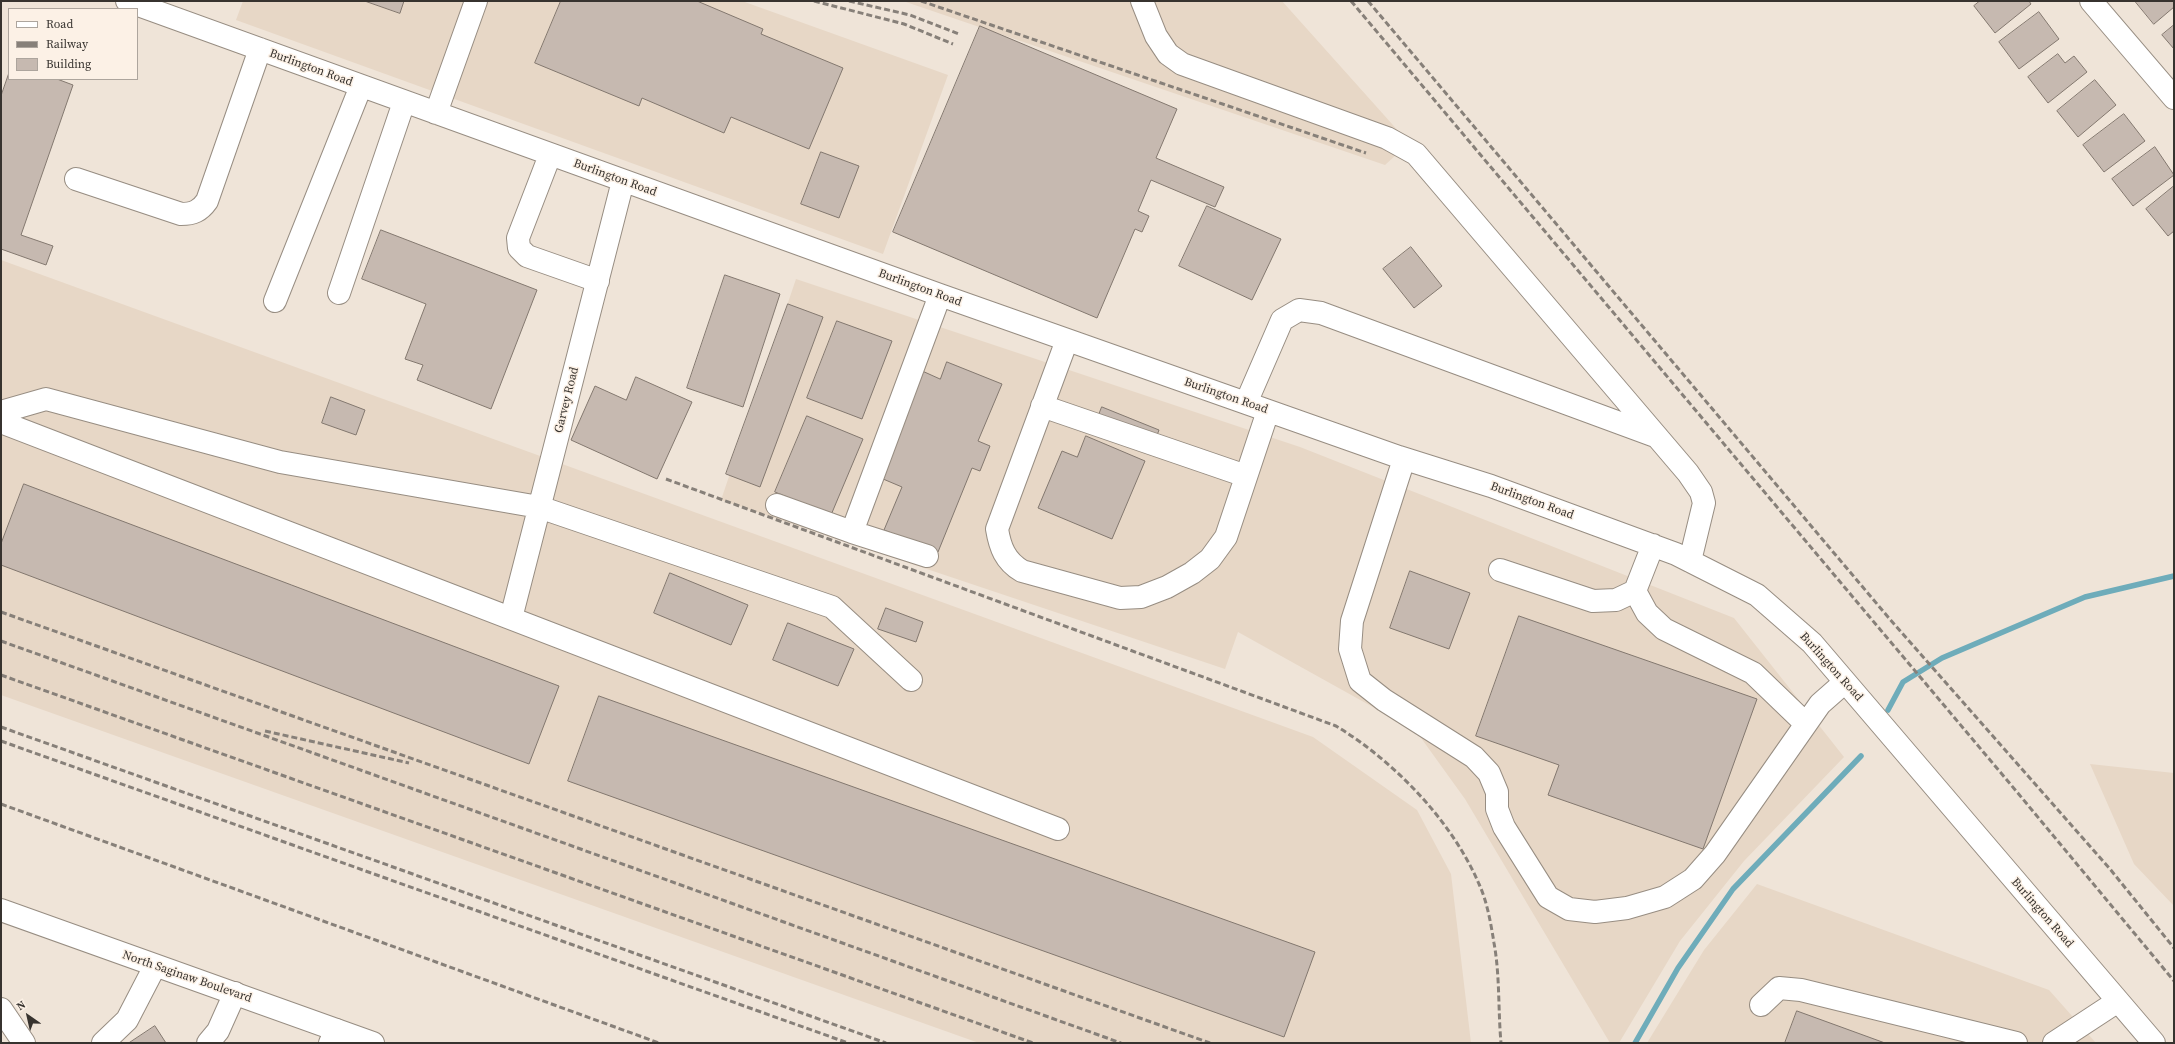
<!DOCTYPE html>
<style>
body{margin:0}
#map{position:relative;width:2175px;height:1044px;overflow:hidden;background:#efe4d8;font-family:"Source Serif 4",serif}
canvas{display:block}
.frame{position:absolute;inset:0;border:2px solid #37332f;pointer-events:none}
.legend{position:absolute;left:8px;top:8px;width:130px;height:72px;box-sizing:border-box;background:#fcf1e6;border:1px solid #ada59d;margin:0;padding:5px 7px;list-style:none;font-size:12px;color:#37332f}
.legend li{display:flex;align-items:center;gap:8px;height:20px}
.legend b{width:20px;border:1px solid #ada59d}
.north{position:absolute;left:8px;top:996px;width:40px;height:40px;-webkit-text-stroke:3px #fcf1e6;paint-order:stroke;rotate:326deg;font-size:11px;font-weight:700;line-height:16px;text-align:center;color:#37332f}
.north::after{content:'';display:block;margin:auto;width:14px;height:18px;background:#37332f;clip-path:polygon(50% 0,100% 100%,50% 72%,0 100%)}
</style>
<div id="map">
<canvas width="2175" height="1044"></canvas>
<div class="frame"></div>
<ul class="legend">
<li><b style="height:5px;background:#fff"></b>Road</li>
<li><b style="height:5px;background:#878079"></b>Railway</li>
<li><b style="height:11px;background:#c6b9b0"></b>Building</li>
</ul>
<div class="north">N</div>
</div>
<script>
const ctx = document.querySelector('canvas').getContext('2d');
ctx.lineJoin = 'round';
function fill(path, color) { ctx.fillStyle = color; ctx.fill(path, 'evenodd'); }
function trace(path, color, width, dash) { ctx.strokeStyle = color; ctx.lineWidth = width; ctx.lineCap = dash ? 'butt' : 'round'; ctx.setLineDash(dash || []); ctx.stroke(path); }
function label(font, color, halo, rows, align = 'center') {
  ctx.font = font + ' "Source Serif 4",serif'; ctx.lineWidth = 3; ctx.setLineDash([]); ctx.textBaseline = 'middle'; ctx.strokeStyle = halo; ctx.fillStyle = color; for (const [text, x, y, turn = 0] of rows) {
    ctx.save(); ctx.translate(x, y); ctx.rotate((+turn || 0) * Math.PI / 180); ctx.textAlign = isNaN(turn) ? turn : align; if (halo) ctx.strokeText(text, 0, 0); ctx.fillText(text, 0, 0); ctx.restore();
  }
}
fill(new Path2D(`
 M243,1H742L948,75L883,254L236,20Z
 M903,1H1282L1409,143L1385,165Z
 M1,260L1313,737L1417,810L1451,874L1471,1043H979L1,695Z
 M796,279L1300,447L1734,618L1844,757L1744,861L1680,941L1619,1043H1610L1465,799L1416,731L1238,632L1225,669L721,500Z
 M2090,764L2174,773V906L2134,864Z
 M1757,884L2049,990L2096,1043H1647L1704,950Z`), '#e7d7c6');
trace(new Path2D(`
 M1888,710L1903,682L1942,658L2085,597L2174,576
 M1635,1043L1678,968L1733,889L1861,756`), '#6eacba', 5.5);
const building = new Path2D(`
 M365,1H404L400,13Z
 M561,1H697L763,29L761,34L843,68L809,149L731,117L724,133L642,98L639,106L535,63Z
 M1980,1H2029L2031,4L1995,33L1974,6Z
 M2135,1H2174V7L2154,24Z
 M2039,12L2059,39L2019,69L1999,42Z
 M2174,25V49L2162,35Z
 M980,26L1177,109L1156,158L1224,187L1215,207L1151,180L1138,211L1149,216L1142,232L1135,229L1097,318L893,232Z
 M2058,54L2065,63L2074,56L2087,72L2048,103L2028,77Z
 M9,73V79H57L73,85L21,235L53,246L46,265L1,249V96Z
 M2095,80L2116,105L2078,137L2057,111Z
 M2124,114L2145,141L2104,172L2083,145Z
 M2155,147L2174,175L2133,206L2112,179Z
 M821,152L859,166L839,218L801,204Z
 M2174,186V231L2168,236L2146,209Z
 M1207,206L1281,239L1252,300L1179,266Z
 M381,230L537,290L491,409L417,380L423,365L405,359L426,304L362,279Z
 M1411,247L1442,286L1414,308L1383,269Z
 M725,275L780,294L743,407L687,388Z
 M788,304L823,317L760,487L726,474Z
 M837,321L892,341L862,419L807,398Z
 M947,362L1002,384L978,441L990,446L980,471L972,468L938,552L884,530L902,487L876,476L920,370L940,379Z
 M636,377L692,402L657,479L571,440L595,386L626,400Z
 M331,397L365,410L356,435L322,423Z
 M1102,407L1159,430L1154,443L1097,420Z
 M807,416L863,439L831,515L775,492Z
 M1086,436L1145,461L1112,539L1038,508L1062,451L1077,457Z
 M24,484L559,686L529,764L1,565V544Z
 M1410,571L1470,593L1449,649L1390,628Z
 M670,573L748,605L731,645L654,613Z
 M886,608L923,622L916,642L878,629Z
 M1519,616L1757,699L1703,849L1548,795L1559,765L1476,736Z
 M788,623L854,649L838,686L773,660Z
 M599,696L1315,952L1284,1037L568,781Z
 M1797,1011L1885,1043H1785Z
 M155,1026L166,1043H129Z`);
fill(building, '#c6b9b0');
trace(building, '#83786f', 1);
const minor = new Path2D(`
 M127,1L940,295L1399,457L1491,486L1676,554L1757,595L1812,643L2154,1043
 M1142,1L1156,36L1168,54L1182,64L1387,138L1416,154L1688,473L1701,492L1704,503L1690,561
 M2091,1L2174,98
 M436,113L476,1
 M550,155L518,238L519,248L527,256L598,281
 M76,179L181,214C193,214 200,211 207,201L260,49
 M339,293L404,102
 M275,301L361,86
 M1067,340L997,529C1000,547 1005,561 1022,571L1120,598L1141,597L1167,587L1192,573L1210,559L1226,537L1268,411
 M1246,403L1282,320L1299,310L1321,313L1655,436
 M1042,406L1246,476
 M1,412L46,399L280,462L539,507L832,607L911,680
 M1,422L1058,829
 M1404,459L1352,621L1350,649L1360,681L1384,700L1474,757L1489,773L1497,792V809L1504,827L1548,897L1569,909L1595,912L1627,908L1665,897L1693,879L1715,854L1820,704L1845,682
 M777,505L852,532L940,295
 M852,532L927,556
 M1653,545L1635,591L1647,613L1664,629L1753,673L1806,724
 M1500,570L1593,601L1616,600L1635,591
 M511,618L623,181
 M1761,1005L1779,988L1801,990L2016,1043
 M1,1009L24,1043
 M103,1043L127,1020L155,966
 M208,1043L218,1031L235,993
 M330,1043L336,1030
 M2054,1043L2118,1001`);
const major = new Path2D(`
 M1,910L373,1043`);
trace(minor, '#978d82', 24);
trace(major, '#978d82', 24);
trace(minor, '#fff', 22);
trace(major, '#fff', 22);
trace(new Path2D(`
 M814,1L904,24L953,44
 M849,1L910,15L959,34
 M921,1L1366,153
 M1351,1L2017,792L2174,981
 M1368,1L1888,617L2110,869L2174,948
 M666,479L1336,726C1394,761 1452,821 1479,884C1487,901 1491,924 1494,943C1500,976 1498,1010 1501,1043
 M1,612L1210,1043
 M1,641L1121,1043
 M1,675L1033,1043
 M1,727L886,1043
 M265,731L409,763
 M1,741L848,1043
 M1,804L659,1043`), '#878079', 3, [6, 3]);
label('12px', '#37332f', '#fcf1e6', [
 ["Burlington Road",311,68,20],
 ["Burlington Road",615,178,20],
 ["Burlington Road",920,288,20],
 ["Burlington Road",1226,396,19],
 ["Garvey Road",567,400,-76],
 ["Burlington Road",1532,501,20],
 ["Burlington Road",1831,667,48],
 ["Burlington Road",2042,913,49],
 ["North Saginaw Boulevard",187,977,19]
]);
</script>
